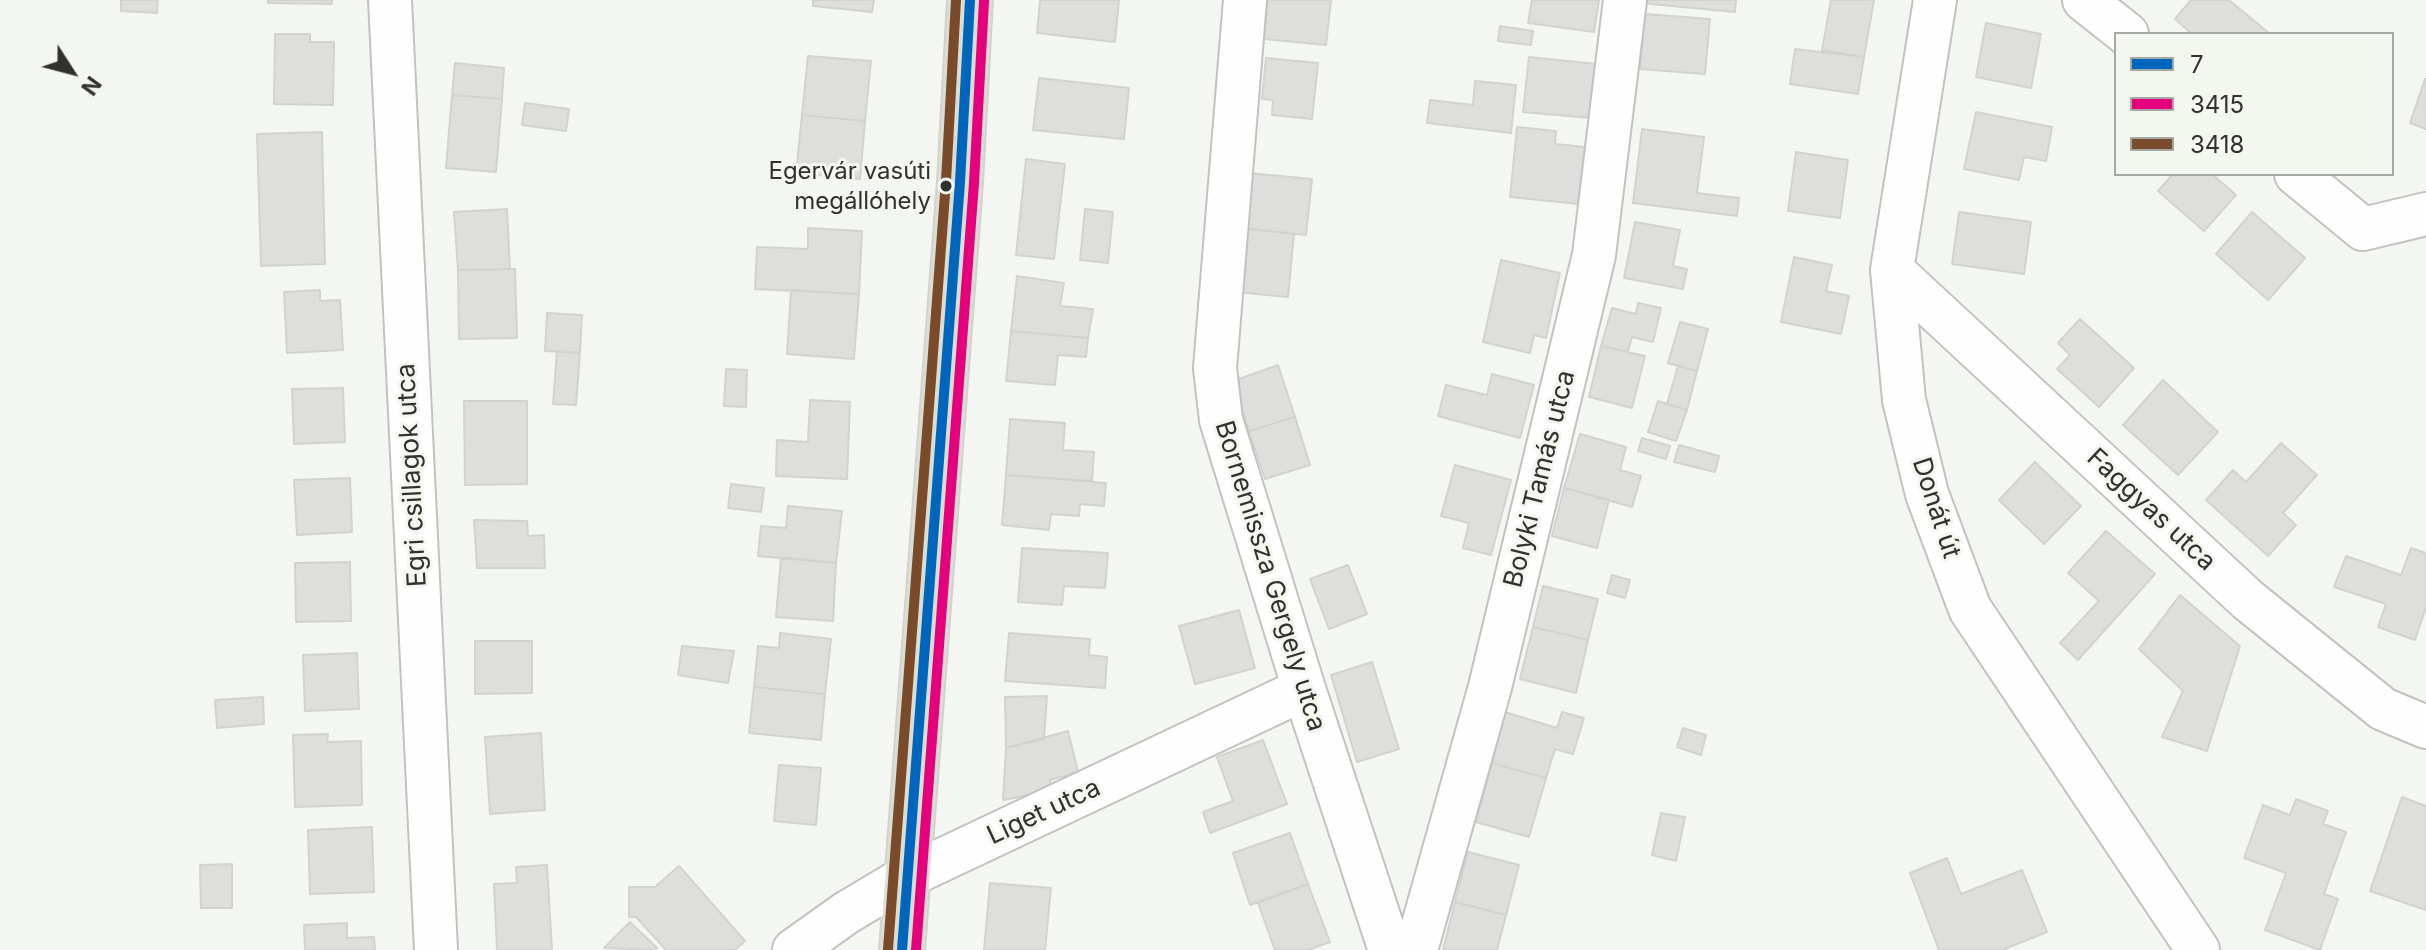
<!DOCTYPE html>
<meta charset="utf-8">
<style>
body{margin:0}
#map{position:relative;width:2426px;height:950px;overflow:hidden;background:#f4f6f1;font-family:Inter,sans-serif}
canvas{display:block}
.legend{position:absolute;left:2114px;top:32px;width:280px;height:144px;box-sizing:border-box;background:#f4f7f0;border:2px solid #a6a8a3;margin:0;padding:10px 14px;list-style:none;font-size:24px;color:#313230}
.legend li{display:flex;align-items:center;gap:16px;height:40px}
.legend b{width:40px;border:2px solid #a6a8a3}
.north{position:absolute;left:32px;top:32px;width:80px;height:80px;-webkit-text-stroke:6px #f4f7f0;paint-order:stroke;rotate:126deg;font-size:22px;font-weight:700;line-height:32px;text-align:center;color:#313230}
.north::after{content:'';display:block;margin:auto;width:28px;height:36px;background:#313230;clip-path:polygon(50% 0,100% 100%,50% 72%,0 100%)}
</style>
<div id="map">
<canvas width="2426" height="950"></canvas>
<ul class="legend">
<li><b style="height:10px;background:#0065bd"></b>7</li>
<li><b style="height:10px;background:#e5007d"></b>3415</li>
<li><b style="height:10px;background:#7a4b2a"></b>3418</li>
</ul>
<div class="north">N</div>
</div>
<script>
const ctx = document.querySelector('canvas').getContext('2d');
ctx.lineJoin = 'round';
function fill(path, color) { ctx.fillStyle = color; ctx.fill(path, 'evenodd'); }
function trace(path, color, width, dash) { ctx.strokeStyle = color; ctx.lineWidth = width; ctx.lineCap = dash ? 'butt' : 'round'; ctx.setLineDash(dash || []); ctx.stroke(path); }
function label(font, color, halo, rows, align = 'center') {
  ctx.font = font + ' Inter,sans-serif'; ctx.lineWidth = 6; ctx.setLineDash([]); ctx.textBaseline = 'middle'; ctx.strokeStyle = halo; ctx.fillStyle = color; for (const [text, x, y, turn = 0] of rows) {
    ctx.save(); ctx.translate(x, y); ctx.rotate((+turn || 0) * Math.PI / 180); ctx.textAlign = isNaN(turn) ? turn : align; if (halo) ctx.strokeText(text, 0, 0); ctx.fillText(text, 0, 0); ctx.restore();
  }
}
const building = new Path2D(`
 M121,0H158L157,13L121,11Z
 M268,0H332V4L268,3Z
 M813,0H874L872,12L813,6Z
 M1040,0H1119L1115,42L1037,33Z
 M1268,0H1331L1326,45L1264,39Z
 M1532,0H1599L1594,32L1528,23Z
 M1640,0H1736L1735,12L1640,3Z
 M1831,0H1874L1864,57L1822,50Z
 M2191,0H2229L2270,34H2192L2175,19Z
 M1645,14L1710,19L1705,74L1640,69Z
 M1986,23L2041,34L2031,88L1976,77Z
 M1500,26L1533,31L1531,45L1498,41Z
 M275,34H310V42H334L333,105L274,104Z
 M1795,49L1864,57L1858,94L1790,84Z
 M808,56L871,61L865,121L802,115Z
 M1529,57L1597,64L1591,118L1523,112Z
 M1266,58L1318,63L1312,119L1272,115L1273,100L1262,99Z
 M455,63L504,68L502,99L452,95Z
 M1039,78L1129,88L1124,139L1033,130Z
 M2425,79H2426V129L2410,123Z
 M1475,81L1516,85L1511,133L1427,123L1430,100L1473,105Z
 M452,95L502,99L496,172L446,168Z
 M525,103L569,109L566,131L522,125Z
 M1976,112L2052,127L2046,161L2024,157L2019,180L1964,169Z
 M802,115L865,121L860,179L796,173Z
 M1517,127L1556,131L1555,144L1585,147L1579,204L1510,197Z
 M1642,129L1704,137L1697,193L1739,198L1737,216L1633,203Z
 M322,132L325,264L261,266L257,134Z
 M1796,152L1848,160L1840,218L1788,211Z
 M1026,159L1065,164L1054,259L1016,255Z
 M1248,173L1312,179L1306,235L1242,228Z
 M2173,174H2212L2236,195L2204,231L2158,191Z
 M507,209L510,269L458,270L454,212Z
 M1085,209L1113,212L1108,263L1080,260Z
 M1959,212L2031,222L2024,274L1952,264Z
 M2252,212L2305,258L2268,300L2216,254Z
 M1635,222L1680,230L1673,266L1687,269L1683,289L1624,278Z
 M808,228L862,231L859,294L755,289L757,247L808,249Z
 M1242,228L1294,234L1288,297L1236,292Z
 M1794,257L1832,265L1826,291L1849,296L1841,334L1781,322Z
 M1501,260L1560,273L1546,338L1534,335L1530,353L1483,342Z
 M510,269H515L517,338L459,339L458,270Z
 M1017,276L1064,283L1060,306L1093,309L1088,338L1011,331Z
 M320,290V301L340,300L343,350L287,353L284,292Z
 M791,290L859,294L854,359L787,354Z
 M1638,303L1661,308L1653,342L1632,337L1628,352L1601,346L1612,308L1636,314Z
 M547,313L582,315L580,353L545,351Z
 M2080,319L2134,368L2099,407L2057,369L2070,355L2058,343Z
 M1680,322L1708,329L1697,371L1668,363Z
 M1011,331L1088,338L1086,357L1058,355L1055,385L1006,381Z
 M1601,346L1645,356L1632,408L1589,397Z
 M557,351L580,353L576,405L553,404Z
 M1278,365L1295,417L1249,431L1233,381Z
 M1678,366L1697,371L1687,410L1667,404Z
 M726,369L747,370L746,407L724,406Z
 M1492,374L1534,385L1520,438L1438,416L1446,385L1487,395Z
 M2163,380L2218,432L2178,475L2123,425Z
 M343,388L345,442L294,444L292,389Z
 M810,400L850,402L847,479L776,476L777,440L808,442Z
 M464,401H527V484L465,485Z
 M1658,401L1687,410L1676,441L1648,432Z
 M1295,417L1310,465L1265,479L1249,431Z
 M1010,419L1065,423L1063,450L1094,452L1092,481L1006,475Z
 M1580,434L1626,447L1620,470L1641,476L1632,507L1564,488Z
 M1642,438L1670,446L1666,459L1638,451Z
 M2281,443L2317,475L2283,513L2296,525L2268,556L2206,500L2233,470L2246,482Z
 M1679,445L1719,456L1715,472L1674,462Z
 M2035,462L2081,506L2044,544L1999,500Z
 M1455,465L1511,480L1491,555L1463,548L1469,523L1441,516Z
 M1006,475L1106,483L1104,506L1080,504L1079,516L1051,514L1049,530L1002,525Z
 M350,478L352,532L297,535L294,480Z
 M731,484L764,488L761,512L728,508Z
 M1564,488L1609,500L1597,548L1552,536Z
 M788,506L842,511L836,563L758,556L761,526L786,528Z
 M474,520L527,521L528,536L544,535L545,568H477Z
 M2106,531L2155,574L2078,660L2060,643L2099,601L2068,573Z
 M1022,548L1108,553L1105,588L1064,586L1062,605L1018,602Z
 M2411,548L2426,553V607L2415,640L2378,627L2386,604L2334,587L2346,556L2401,575Z
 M781,557L836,563L833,621L776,617Z
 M350,562L351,621L296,622L295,563Z
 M1348,565L1367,614L1329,629L1310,579Z
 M1612,575L1630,580L1625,598L1607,593Z
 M1543,586L1598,599L1588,640L1533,627Z
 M2180,595L2240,646L2207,751L2162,737L2183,691L2139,649Z
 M1239,610L1255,668L1195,684L1179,626Z
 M1533,627L1588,640L1576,693L1520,679Z
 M780,633L831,639L825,694L754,687L758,646L779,648Z
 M1009,633L1090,639L1089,655L1107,657L1105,688L1005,681Z
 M475,641H532V693L475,694Z
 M682,646L734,651L728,683L678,675Z
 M357,653L359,709L305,711L303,655Z
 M1372,662L1399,749L1357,762L1331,675Z
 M754,687L825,694L821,740L749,733Z
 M1047,696L1044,739L1006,748L1005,697Z
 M263,697L264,724L217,728L215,700Z
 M1505,712L1557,728L1562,712L1584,718L1573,754L1555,749L1546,778L1492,763Z
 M1683,728L1706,735L1701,755L1677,747Z
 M1068,731L1078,772L1050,780L1051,791L1003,800L1006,748Z
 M541,733L545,810L490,814L485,737Z
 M328,734L327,742L361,741L362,805L295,807L293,735Z
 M1263,740L1287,804L1210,833L1203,812L1233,801L1217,757Z
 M1492,763L1546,778L1529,837L1476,822Z
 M779,765L821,768L816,825L774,821Z
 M2402,797L2426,806V910L2370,891Z
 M2296,799L2328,811L2323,824L2346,832L2324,894L2338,899L2320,950L2265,930L2286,873L2244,858L2263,805L2290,815Z
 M1661,813L1685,817L1676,861L1652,855Z
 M372,827L374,892L310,894L308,830Z
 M1290,833L1308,884L1250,905L1233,853Z
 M1468,852L1519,865L1506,915L1455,902Z
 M1947,858L1961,894L2022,870L2047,932L2002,950H1939L1910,873Z
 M232,864V908H201L200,865Z
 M547,865L552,950H497L494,884L517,883L516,867Z
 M679,866L745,941L735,950H666L636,917H629V887H655Z
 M990,883L1051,888L1045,950H984Z
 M1308,884L1330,942L1308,950H1275L1258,903Z
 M1455,902L1506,915L1497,950H1443Z
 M630,922L657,948L655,950L604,948Z
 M347,923V938L374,937L375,950H305L304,925Z`);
fill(building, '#dedfdc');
trace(building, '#d1d3cf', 2);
const minor = new Path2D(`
 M390,0L436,950
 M1245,0L1215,368L1221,420L1304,689L1390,950
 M1935,0L1892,270L1904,400L1927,494L1970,609L2198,950
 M2084,0L2127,34
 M2296,174L2363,229L2426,214
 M1892,270L2248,600L2383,709L2426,727
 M794,950L846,913L908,876L1304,689
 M1416,950L1490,687L1594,255L1625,0`);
const major = new Path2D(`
 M902,950L960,182L970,0`);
trace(minor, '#c2c3c0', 46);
trace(major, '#d2d3d1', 48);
trace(minor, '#fdfefd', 42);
trace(major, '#dbdfd3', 44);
trace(new Path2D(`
 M902,950L960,182L970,0`), '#0065bd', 10);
trace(new Path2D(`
 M916,950L974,183L984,1`), '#e5007d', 10);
trace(new Path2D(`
 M888,949L946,181L956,0`), '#7a4b2a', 10);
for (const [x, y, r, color] of [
 [946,186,7,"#313230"]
]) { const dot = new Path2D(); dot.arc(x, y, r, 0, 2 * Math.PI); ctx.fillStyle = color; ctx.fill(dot); trace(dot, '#f4f7f0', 3); }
label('24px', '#313230', '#f4f7f0', [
 ["Egervár vasúti",931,172],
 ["megállóhely",931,202]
], 'right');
label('26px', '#313230', '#f4f7f0', [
 ["Egri csillagok utca",412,475,-93],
 ["Bolyki Tamás utca",1540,479,-76],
 ["Donát út",1936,508,72],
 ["Faggyas utca",2151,510,43],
 ["Bornemissza Gergely utca",1270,576,73],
 ["Liget utca",1044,812,-25]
]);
</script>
